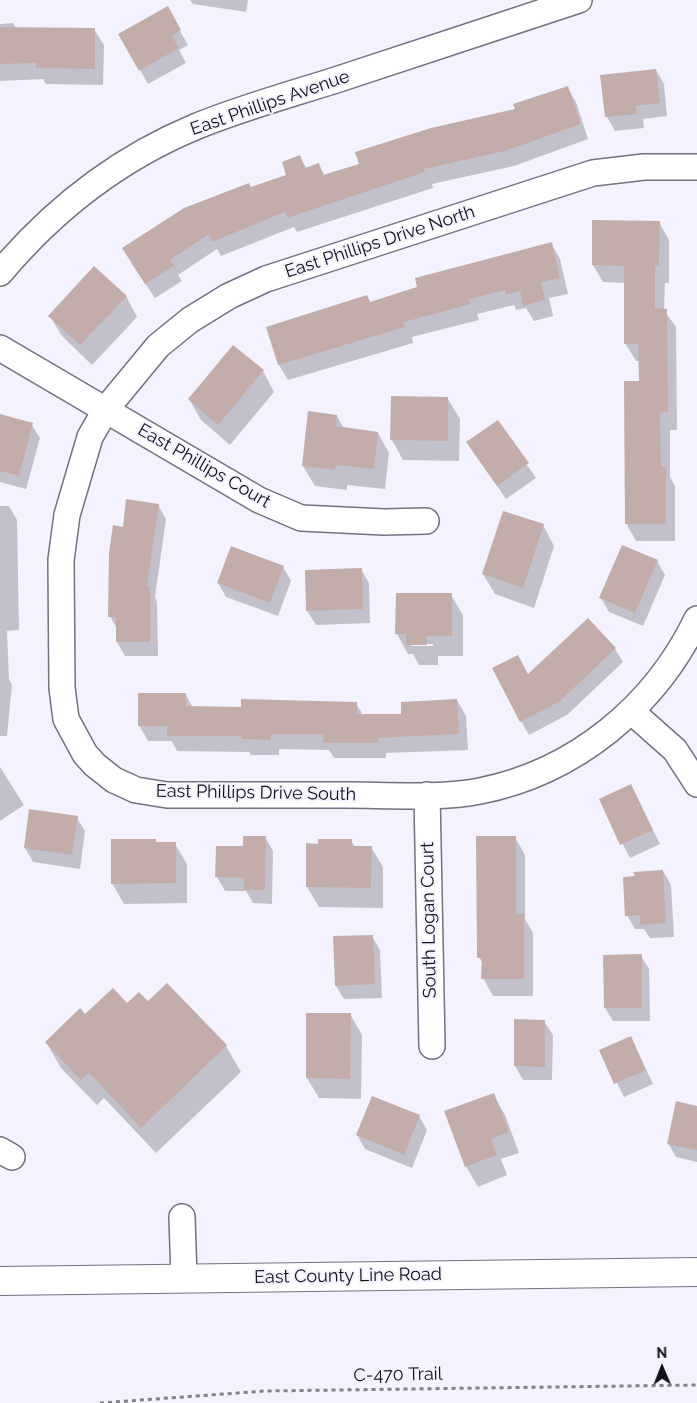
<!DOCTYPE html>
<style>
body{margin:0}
#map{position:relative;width:697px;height:1403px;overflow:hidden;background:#f3f2fe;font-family:Raleway,sans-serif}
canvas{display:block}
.north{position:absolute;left:637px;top:1343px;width:50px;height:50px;-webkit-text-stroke:4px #f3f2fe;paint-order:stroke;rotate:359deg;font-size:14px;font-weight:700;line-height:20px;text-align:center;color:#121118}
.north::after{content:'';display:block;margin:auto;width:18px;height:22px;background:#121118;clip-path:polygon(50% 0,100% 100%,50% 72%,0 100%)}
</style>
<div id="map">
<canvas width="697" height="1403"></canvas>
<div class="north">N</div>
</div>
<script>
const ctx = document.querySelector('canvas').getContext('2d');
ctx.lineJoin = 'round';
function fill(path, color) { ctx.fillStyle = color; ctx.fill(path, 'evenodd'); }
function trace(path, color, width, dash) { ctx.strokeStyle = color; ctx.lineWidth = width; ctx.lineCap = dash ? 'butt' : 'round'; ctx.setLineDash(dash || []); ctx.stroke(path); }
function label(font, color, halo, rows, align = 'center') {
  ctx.font = font + ' Raleway,sans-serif'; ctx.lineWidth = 4; ctx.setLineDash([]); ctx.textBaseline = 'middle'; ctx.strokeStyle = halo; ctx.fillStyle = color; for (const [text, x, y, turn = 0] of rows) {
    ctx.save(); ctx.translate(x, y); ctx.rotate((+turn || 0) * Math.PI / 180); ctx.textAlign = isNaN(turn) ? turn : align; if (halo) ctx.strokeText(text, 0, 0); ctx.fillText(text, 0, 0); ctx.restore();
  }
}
fill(new Path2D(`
 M190,0H248L246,12L193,4Z
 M167,8L188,45L179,50L186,63L148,84L120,34Z
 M13,23L17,29H94L104,45L103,85L46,84L43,79L0,81V24Z
 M656,70L664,84L667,116L643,119L644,128L615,131L607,117L602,76Z
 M567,87L576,102L588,139L514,166L432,184L433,188L297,232L294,227L221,256L217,249L178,275L182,281L155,298L132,264L251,189L288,176L300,157L307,169L319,165L325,176L517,110Z
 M659,222L669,240V283H665L664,310L676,327L677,430H670V477L675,486V541H636L626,523L640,382V361H636L625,343V283L603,282L593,265Z
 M551,243L560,259L568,294L549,298L553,316L534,321L526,308L516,310L514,305L477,314L479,320L412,337L413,343L288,380L279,365L268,328L367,296L371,303Z
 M126,296L137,317L92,365L62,336L50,316Z
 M263,371L274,392L230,445L201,420L189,399Z
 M392,398L448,399L460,419L459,461L403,460L392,440Z
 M0,416L32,425L40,438L26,489L0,482Z
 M337,416L344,429L378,433L389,453L385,489L347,485V490L315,486L303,466Z
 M497,421L536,478L506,499L468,443Z
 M158,505L166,519L155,597L157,602L158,656H125L117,642V629L110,616L124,528Z
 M0,506H9L17,520L19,630L7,631L9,679L12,685L7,736H0Z
 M543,525L554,546L534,608L495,594L483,574Z
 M657,561L665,575L643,626L609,612L601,598Z
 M283,567L291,581L278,616L226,597L218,583Z
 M361,569L369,583L370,623L316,625L307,611Z
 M451,595L463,615V656H438V665H419L413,654H408L397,634ZM411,644H433V646H411Z
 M615,649L623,662L567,715L529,735L521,721L528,675Z
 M186,695L193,708H242L356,703L363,715H403L457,700L466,716L468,750L386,753V758H334L329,750L279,749V755H251L249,752L177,751L172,741H148L139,725Z
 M0,767L24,805L0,821Z
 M631,786L660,844L630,858L600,800Z
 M77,818L85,831L80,869L33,862L25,848Z
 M265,837L273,851L272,904L253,903L246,891H225L217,877V847H244Z
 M515,837L525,855V919L533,933V996H493L483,978V964L479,957Z
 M155,840L157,844H175L187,864V903L124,904L112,883Z
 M351,840L355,847H371L383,867V908L319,907L307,887L319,845Z
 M663,871L671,885L674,937L650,938L644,929H635L627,915Z
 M372,936L380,950L382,998L344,999L336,986Z
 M641,956L649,969L650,1021H613L605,1008Z
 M167,985L226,1046L241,1072L156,1153L104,1098L97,1105L61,1068L46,1042L85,1016L127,1005L148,1003Z
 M350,1014L362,1035L361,1099L319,1098L307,1078Z
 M544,1021L553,1035L552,1080H523L515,1066Z
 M631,1038L653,1084L624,1097L601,1051Z
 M493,1094L505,1115L519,1153L501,1159L507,1175L478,1187L466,1166Z
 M697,1107V1162L676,1157L668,1143Z
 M419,1116L427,1130L412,1168L365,1149L357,1135Z`), '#0003');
fill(new Path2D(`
 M168,6L181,30L172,36L179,48L139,71L118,34Z
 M0,27L95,28V69L36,68V63L0,64Z
 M656,69L660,103L636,106L637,114L605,117L600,75Z
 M568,86L581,124L505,151L424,169L425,172L287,218L285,212L212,242L209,234L170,260L174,266L145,284L122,248L184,208L249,183L251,187L286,175L282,162L300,155L305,168L319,163L323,175L359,164L355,152L431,128L515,109L513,104Z
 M592,220L660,221L659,266H655V308L667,309L668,412L660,413L661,467H666V524H625L624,381H639L638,344H624V266L592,265Z
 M552,242L560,278L541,282L545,300L523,306L520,291L506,295L505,290L469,299L471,304L404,322L405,327L278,365L266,327L367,295L370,302L417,287L415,278Z
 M94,266L127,296L80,345L48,316Z
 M233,345L264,370L218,425L188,399Z
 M391,396L448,397V441L390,440Z
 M308,411L337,415L336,426L378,432L374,469L336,465L335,470L302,466Z
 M0,414L33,423L19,476L0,471Z
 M498,420L529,463L497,486L466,442Z
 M126,499L159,504L147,586L150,587V642H116V617H108L109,553L113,525L123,527Z
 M503,511L544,524L523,588L482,574Z
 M622,545L658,560L635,613L599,598Z
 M231,546L284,566L270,603L217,583Z
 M362,568L363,609L306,611L305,570Z
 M396,593H452V636H427V645H406V634H395Z
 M588,618L616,648L559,702L520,722L492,668L518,655L528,674Z
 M138,693H186V706L241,707V699L357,702V714H401V702L457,699L459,734L378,738V743H323V734H271V740L241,739V736H167V726H138Z
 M631,784L653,830L620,845L599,799Z
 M29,809L78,816L72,855L24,848Z
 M243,836H266L265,890H244V878L215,877L216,846H243Z
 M476,836H516V914H524V979H481L482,958H477Z
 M111,839H156V842H176V883L111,884Z
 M318,839H352V846H372L371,888L306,887V843L318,844Z
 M663,870L666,923L640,925V915L625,916L623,877L635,876L633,872Z
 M373,935L375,984L335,986L333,936Z
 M642,954V1008H604L603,955Z
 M167,983L227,1045L141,1128L89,1073L81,1080L45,1042L80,1008L85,1014L113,988L127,1003L139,992L148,1001Z
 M306,1013H351L350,1079L306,1078Z
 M514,1019L545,1020V1067L514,1066Z
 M631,1036L646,1070L614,1084L599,1050Z
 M494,1093L509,1132L491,1139L497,1155L465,1167L444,1111Z
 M372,1096L420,1115L404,1155L356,1135Z
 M676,1101L697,1106V1150L667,1144Z`), '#c3adab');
const minor = new Path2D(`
 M697,167H644L593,173L266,279L229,296L190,320L158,346L106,409L90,437L67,515L61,560L62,688L66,719L85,754L95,765L114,780L136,790L167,795C226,795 285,795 345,795C386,795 440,799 480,791C576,772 655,706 697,619
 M0,273C53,210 118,159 195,127C243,107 296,93 345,77C423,51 501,26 579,0
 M0,348L259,500L301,518L384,522L426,521
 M631,711L675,750L697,784
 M427,795L432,1046
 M0,1150L12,1157
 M182,1217L184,1277`);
const major = new Path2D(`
 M0,1281L697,1272`);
trace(minor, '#737182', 28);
trace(major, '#737182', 30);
trace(new Path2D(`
 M100,1403L265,1391L697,1385`), '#818089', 3, [4, 4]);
trace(minor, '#fff', 25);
trace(major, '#fff', 28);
label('18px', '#121118', '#f3f2fe', [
 ["East Phillips Avenue",270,103,-19],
 ["East Phillips Drive North",380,242,-18],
 ["East Phillips Court",204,466,30],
 ["East Phillips Drive South",256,793,1],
 ["South Logan Court",429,920,-91],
 ["East County Line Road",348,1276,-1],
 ["C-470 Trail",398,1375,-1]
]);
</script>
